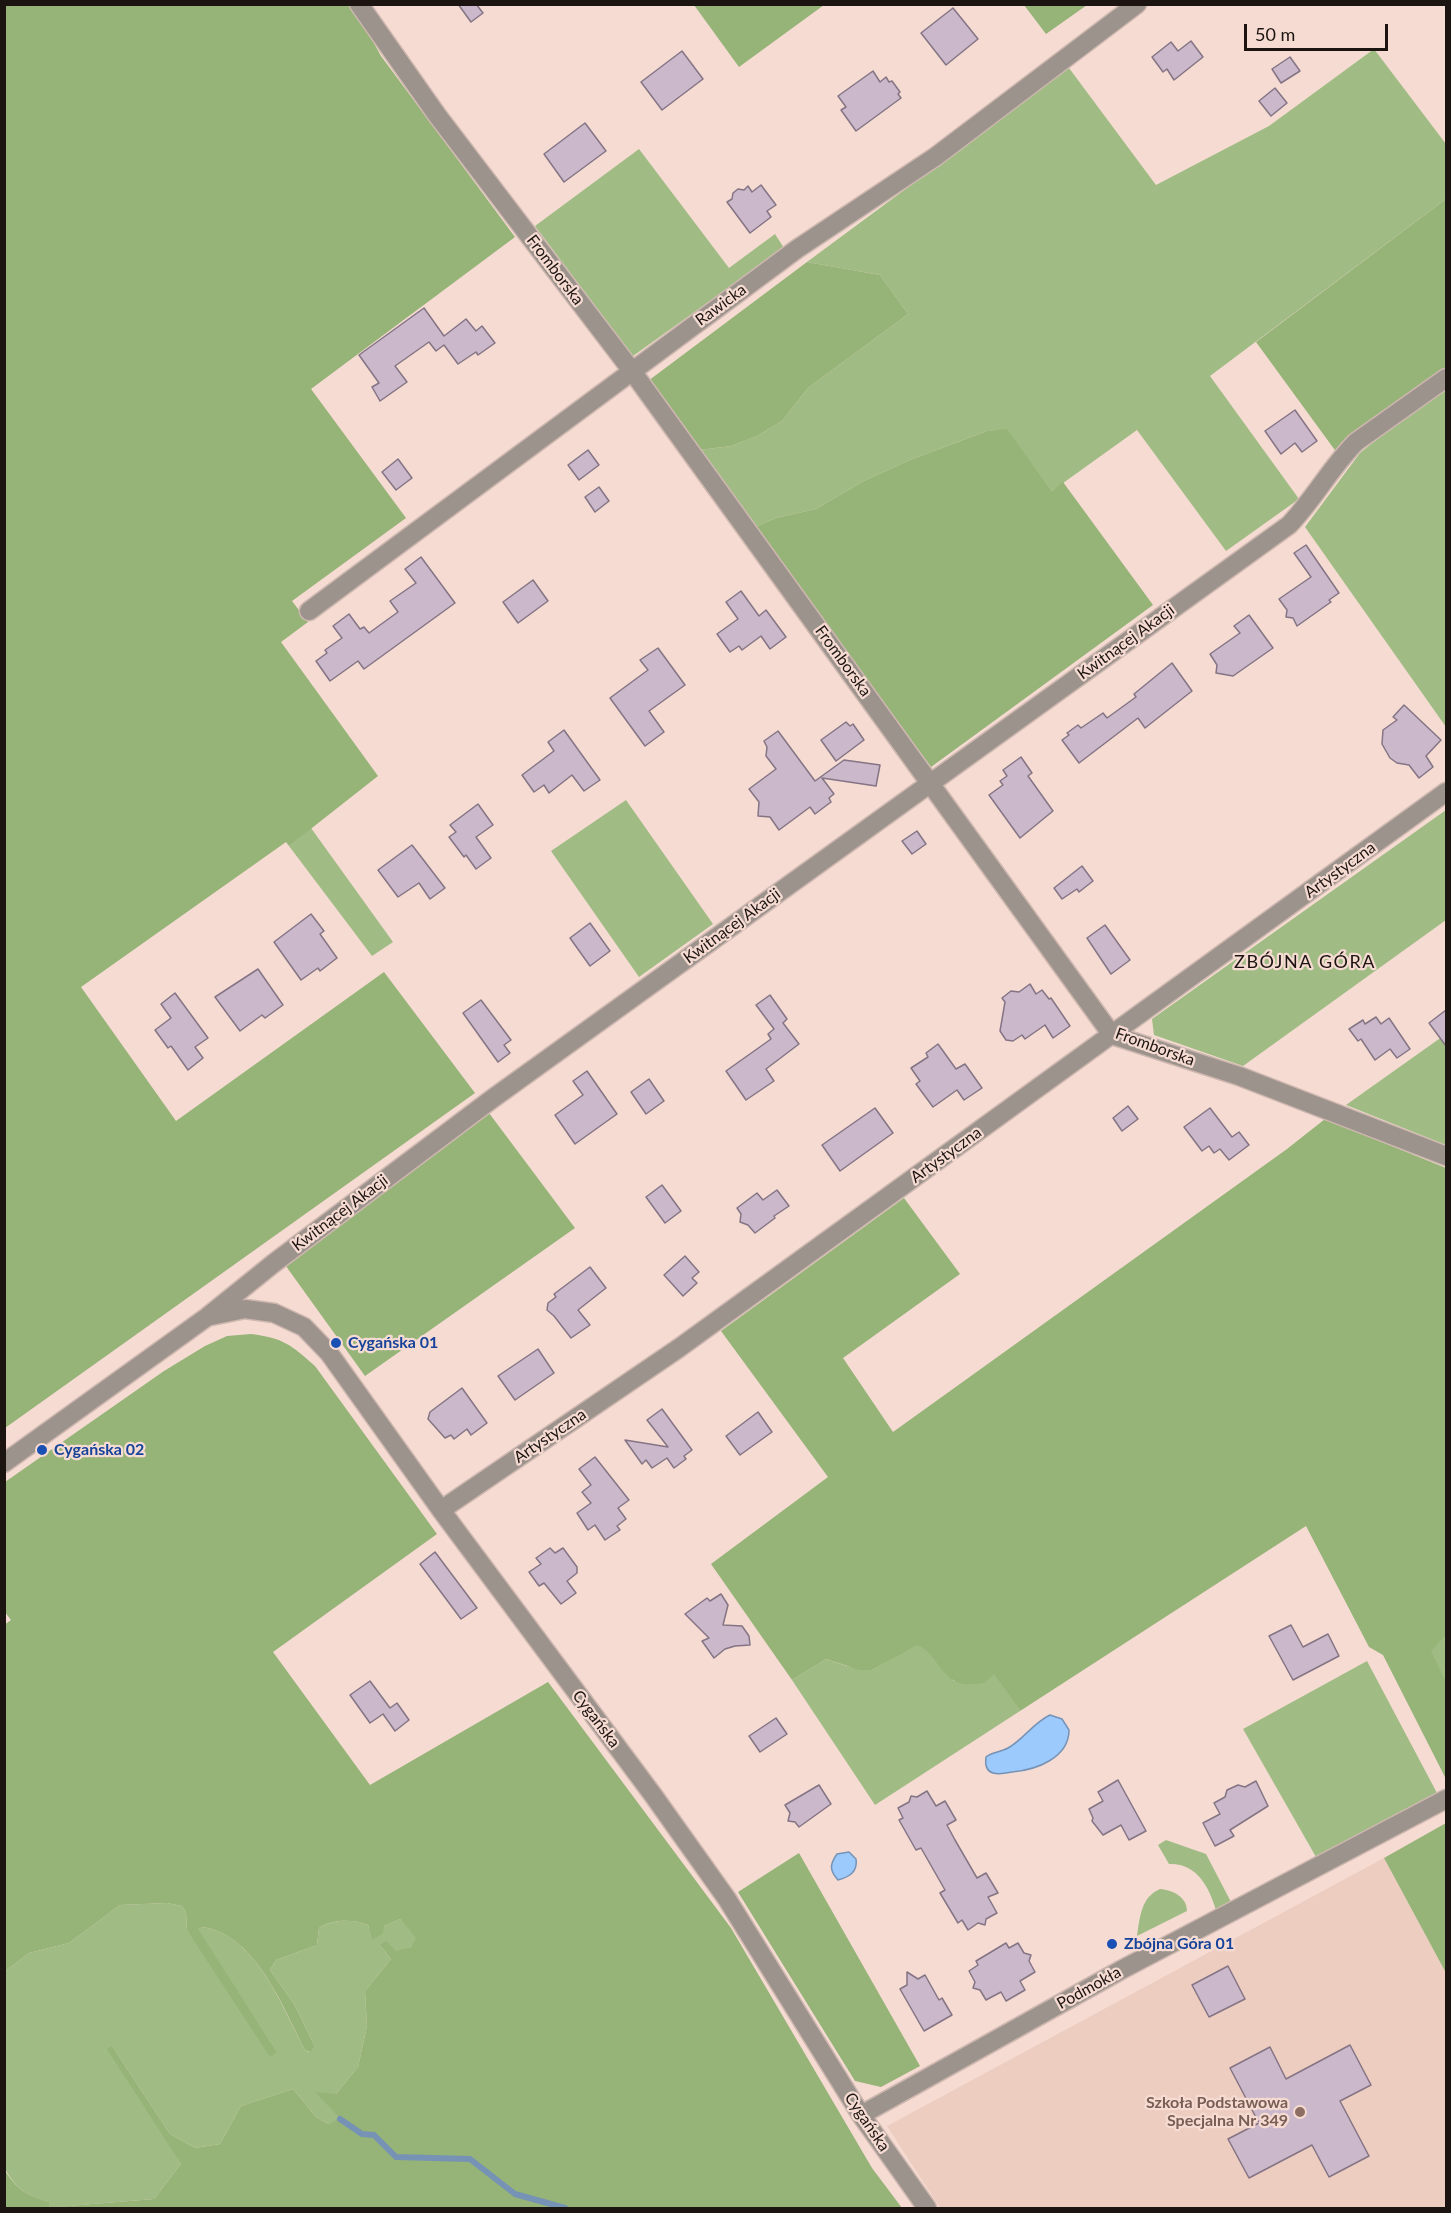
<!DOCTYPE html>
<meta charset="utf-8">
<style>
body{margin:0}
#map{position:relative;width:1451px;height:2213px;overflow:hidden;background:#f5dbd2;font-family:Lato,sans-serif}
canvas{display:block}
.frame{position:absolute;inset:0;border:6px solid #1c1411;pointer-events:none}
.scale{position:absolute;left:1244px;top:24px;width:144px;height:27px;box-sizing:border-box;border:3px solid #1c1411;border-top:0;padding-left:8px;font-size:18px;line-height:21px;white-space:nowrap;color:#1c1411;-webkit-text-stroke:4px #f5dbd2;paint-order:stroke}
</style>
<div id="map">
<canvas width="1451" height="2213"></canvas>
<div class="frame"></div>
<div class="scale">50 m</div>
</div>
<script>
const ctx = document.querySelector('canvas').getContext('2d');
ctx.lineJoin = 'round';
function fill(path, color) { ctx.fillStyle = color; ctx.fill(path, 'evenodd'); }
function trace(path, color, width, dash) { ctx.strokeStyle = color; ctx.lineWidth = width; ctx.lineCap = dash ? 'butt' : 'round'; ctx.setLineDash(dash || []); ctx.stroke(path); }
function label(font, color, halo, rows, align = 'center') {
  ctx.font = font + ' Lato,sans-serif'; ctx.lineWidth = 4.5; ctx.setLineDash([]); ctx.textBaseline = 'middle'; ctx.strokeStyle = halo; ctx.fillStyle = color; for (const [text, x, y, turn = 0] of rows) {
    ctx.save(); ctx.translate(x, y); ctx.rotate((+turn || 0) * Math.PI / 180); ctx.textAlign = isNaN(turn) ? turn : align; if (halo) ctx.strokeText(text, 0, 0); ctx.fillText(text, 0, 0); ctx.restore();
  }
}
fill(new Path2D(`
 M1384,1858L1446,1973V2208H940L887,2126Z`), '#eecdc1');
fill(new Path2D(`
 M1374,49L1446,144V199L1210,376L1299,499L1226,551L1137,430L1052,491L1007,430L987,431L910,460L864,481L816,509L776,518L755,527L699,450L731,446L757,436L782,421L808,388L908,314L880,275L807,262L1069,68L1156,185L1269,126Z
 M639,149L729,268L775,234L784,248L633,356L535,226Z
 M1446,388V727L1305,527L1360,453L1404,417Z
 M626,800L713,924L639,977L551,851Z
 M1446,810V920L1243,1066L1154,1035L1152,1019Z
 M311,828L393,942L372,956L289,846Z
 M1446,1034V1145L1346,1105Z
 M1446,1636V1681L1430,1651Z
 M917,1644L925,1648L954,1681L994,1673L1020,1711L875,1805L792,1680L826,1659L847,1666L872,1670Z
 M1367,1661L1437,1793L1316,1857L1243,1729Z
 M1166,1840L1206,1854L1231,1902L1216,1910C1209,1887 1197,1863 1169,1864L1158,1845Z
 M1160,1889C1173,1890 1187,1897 1187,1911L1137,1936C1140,1917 1141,1897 1160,1889Z
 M167,1903L182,1906L186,1912L187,1930L277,2052L197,1929C204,1926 208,1928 215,1930C260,1946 284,2010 305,2050L309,2052L315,2047L294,2004L270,1970L276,1960L317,1945L319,1928C333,1919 354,1919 368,1925L372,1939L384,1926L400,1919L417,1938L411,1947L396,1952L380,1945L391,1959L365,1991L367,2026L358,2067L336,2094L340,2119L328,2124L316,2117L293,2089L241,2106L220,2144L195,2148L170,2134L112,2046L181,2164L154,2199L69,2206V2208H49L48,2202C26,2195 17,2190 5,2169V1971L29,1953L69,1943L120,1905Z`), '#a0bc84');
fill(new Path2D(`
 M5,5H353L381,56L515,237L311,389L406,518L292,601L308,622L281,642L378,776L289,846L286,842L81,987L176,1121L384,972L475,1093L5,1428Z
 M694,5H824L739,67Z
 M1024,5H1087L1046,34Z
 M1446,199V368L1350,438L1337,453L1256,342Z
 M807,262L880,275L908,314L808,388L782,421L757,436L731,446L699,450L648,381Z
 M1007,429L1052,491L1063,482L1153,605L931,767L755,527L776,518L816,509L864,481L910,460L987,431Z
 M489,1113L575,1228L365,1376L283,1262Z
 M1325,1119L1446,1168V1636L1431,1651L1446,1681V1779L1383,1655L1369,1647L1306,1526L1020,1711L994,1674L984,1683C975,1684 963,1686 955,1681C939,1673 934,1651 917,1645L872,1670H860L826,1659L792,1680L711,1564L828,1477L721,1331L904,1198L960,1274L843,1358L893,1432L1287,1149Z
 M251,1334C284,1338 291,1345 315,1366L437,1534L273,1652L370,1785L548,1682L731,1928L872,2168L902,2208H69L68,2206L154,2199L181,2164L107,2049L112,2046L170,2134L195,2148L220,2144L241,2106L293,2089L316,2117L328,2124L340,2118L315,2092L336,2094L358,2067L367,2026L365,1991L391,1959L380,1945L386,1941L396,1951L411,1947L416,1938L400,1919L384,1926L383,1933L372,1940L368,1925C354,1919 332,1919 319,1928L317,1945L276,1960L270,1970L294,2004L315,2047L310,2052L305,2050C285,2011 260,1946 215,1930C208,1928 204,1926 198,1929L277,2052L271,2056L268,2054L187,1930L186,1912L182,1906L167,1903L120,1905L69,1943L29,1953L5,1971L4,1625L11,1620L4,1611L5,1482L164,1371L205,1346L227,1336Z
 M1446,1823V1973L1384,1858Z
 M799,1853L920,2066L881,2087L855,2081L738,1892Z
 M4,2169C17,2190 26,2195 49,2202V2208H5Z`), '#96b378');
const water = new Path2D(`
 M1050,1715L1062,1719L1069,1730C1069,1758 1036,1770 1012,1772C1007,1773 999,1775 993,1773C986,1771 985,1764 986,1757C992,1752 1001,1752 1008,1748C1024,1739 1033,1723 1050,1715Z
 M849,1852L856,1859C858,1872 849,1877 838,1880C830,1871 829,1865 837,1854Z`);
fill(water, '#9ccafd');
trace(water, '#7693b6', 1.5);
trace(new Path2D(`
 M340,2119L362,2134L374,2135L396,2157L470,2159L515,2194L565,2208`), '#7693b6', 6);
const building = new Path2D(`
 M458,4H476L483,13L471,22Z
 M953,8L978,39L946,65L921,33Z
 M1191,41L1203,57L1174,80L1167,69L1163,72L1152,57L1171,42L1178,51Z
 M682,51L703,79L662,110L641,82Z
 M1290,57L1300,71L1281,83L1272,69Z
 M873,71L880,82L886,77L889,82L892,81L900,92L898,94L901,98L856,131L841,110L846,107L838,96Z
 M1275,88L1287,103L1271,116L1259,101Z
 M585,123L606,151L564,182L544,154Z
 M761,185L776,205L767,211L771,217L750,233L727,202L732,199L733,193L738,189L744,190L748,186L752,192Z
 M424,308L444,336L466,319L476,331L482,326L495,343L478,355L476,352L458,364L444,345L436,351L429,342L395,366L407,382L380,401L372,387L379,383L359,355Z
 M1295,410L1317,441L1302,452L1295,443L1281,454L1265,431Z
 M588,450L599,465L579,480L568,465Z
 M398,459L412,478L396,490L382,472Z
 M599,487L609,501L595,512L585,497Z
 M1306,545L1339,593L1329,600L1331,602L1297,626L1293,618L1286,617L1287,610L1279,599L1311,577L1294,553Z
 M421,557L455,603L364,669L358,661L330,681L316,661L327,653L325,650L342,638L333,626L349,614L360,629L364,627L369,633L398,612L390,601L416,583L405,569Z
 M533,580L548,601L518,623L503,602Z
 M741,591L759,616L766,610L786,637L770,649L761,636L742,650L739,646L730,652L717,634L738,619L726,602Z
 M1249,615L1273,648L1233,676L1216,673L1217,665L1210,654L1240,633L1234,626Z
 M658,648L685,685L649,711L664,732L645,746L610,698L648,670L640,660Z
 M1172,663L1192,691L1145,728L1138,718L1079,763L1062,740L1069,735L1067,733L1078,725L1081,728L1103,713L1107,718L1136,697L1134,694Z
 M1404,705L1441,740L1426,756L1433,767L1419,778L1409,765L1397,763L1390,758L1382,744L1383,730L1397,720L1393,717Z
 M846,722L850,726L853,724L864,740L836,761L821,740Z
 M564,730L600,780L584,791L572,775L549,793L544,785L534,792L522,775L554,751L548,742Z
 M778,731L815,781L844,760L880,765L876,786L822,778L834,794L829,798L831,802L815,814L810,807L779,830L770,817L758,816L759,802L749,789L776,769L766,756L767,747L764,741Z
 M1021,757L1032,773L1028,776L1053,811L1020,838L989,795L1003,785L1000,781L1007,776L1003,770Z
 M478,804L493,825L476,837L491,858L476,869L466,855L464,857L449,837L456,832L450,825Z
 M917,831L926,844L912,854L902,841Z
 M412,845L445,888L430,899L419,883L398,897L378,870Z
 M1082,866L1093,881L1079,892L1077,889L1062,899L1054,888Z
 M311,914L324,931L320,934L337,958L320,971L318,968L301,980L274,942Z
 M590,923L610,951L590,966L570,938Z
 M1105,925L1130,960L1111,974L1087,938Z
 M258,969L283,1005L265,1018L262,1015L240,1031L215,997Z
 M1030,984L1036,994L1042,990L1049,999L1051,998L1070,1026L1053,1038L1045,1025L1025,1039L1022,1035L1013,1041L1006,1040L1000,1031L1005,1002L1002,998L1011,991L1019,992Z
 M175,993L208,1038L195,1047L203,1058L188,1070L171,1046L168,1048L155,1030L171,1018L161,1004Z
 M770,995L787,1019L783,1023L799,1044L766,1069L774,1081L746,1100L726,1071L771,1039L768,1034L774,1029L756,1005Z
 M481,1000L511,1040L504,1045L510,1053L498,1062L463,1013Z
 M1446,1010V1046L1429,1023Z
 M1376,1017L1381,1024L1389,1018L1410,1049L1397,1058L1390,1049L1375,1060L1361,1039L1358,1041L1349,1029L1363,1020L1365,1024Z
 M938,1044L956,1069L965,1064L982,1088L964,1100L957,1090L933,1107L916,1084L920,1081L911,1068L928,1057L926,1053Z
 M587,1071L617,1114L575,1144L555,1115L583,1095L573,1081Z
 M649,1079L664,1101L646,1114L631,1092Z
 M1128,1106L1138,1119L1122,1131L1113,1118Z
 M875,1108L893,1133L840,1171L822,1145Z
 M1210,1108L1232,1137L1239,1132L1249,1145L1229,1160L1220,1149L1214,1153L1209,1146L1202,1151L1184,1127Z
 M662,1185L681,1211L665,1223L646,1197Z
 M777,1190L789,1206L774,1216L775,1218L755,1233L748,1225L740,1222L741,1214L737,1208L757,1193L763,1200Z
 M685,1256L699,1272L692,1278L697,1283L683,1296L664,1275Z
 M590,1267L606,1288L578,1310L590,1325L571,1338L554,1316L547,1310L548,1303L556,1297L554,1294Z
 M538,1349L554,1373L515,1400L498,1376Z
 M462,1388L487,1423L471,1435L467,1429L454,1439L451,1435L445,1438L428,1419L430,1412Z
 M662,1409L692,1450L684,1456L686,1459L674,1468L667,1458L652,1468L646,1460L642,1464L625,1440L668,1447L647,1420Z
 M758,1412L772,1432L740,1455L726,1436Z
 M595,1457L629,1500L618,1508L626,1519L617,1526L620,1530L605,1540L595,1525L588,1530L577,1513L591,1503L582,1492L591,1485L579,1469Z
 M550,1548L555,1553L563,1548L577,1567V1573L567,1581L576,1593L561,1604L544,1583L539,1586L529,1572L541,1564L536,1558Z
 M435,1552L477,1608L461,1619L420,1564Z
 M721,1594L728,1605L723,1625L742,1626L749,1636L750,1645L735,1646L725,1649L714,1658L702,1641L709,1638L685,1614L707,1598L710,1601Z
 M1291,1625L1303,1647L1328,1634L1339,1656L1293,1680L1269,1636Z
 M370,1681L390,1708L397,1703L409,1720L395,1731L383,1714L370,1723L350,1695Z
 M776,1718L787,1734L760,1752L749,1736Z
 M1118,1780L1146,1831L1129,1840L1121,1825L1103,1835L1092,1821L1093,1818L1089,1809L1103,1801L1098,1792Z
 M1256,1781L1268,1806L1230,1830L1234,1836L1215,1846L1203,1823L1220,1814L1214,1803L1225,1797L1227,1790L1238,1785L1245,1787Z
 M819,1785L831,1804L799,1827L795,1822L788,1821L790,1813L785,1805Z
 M927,1791L936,1806L945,1801L956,1820L947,1825L955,1840L977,1878L986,1873L998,1893L988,1897L997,1913L986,1919L985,1925L978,1923L968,1930L962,1920L958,1923L940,1893L945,1890L921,1848L916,1850L899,1820L903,1818L898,1808L909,1802L911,1796L917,1797Z
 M1006,1943L1009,1948L1018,1943L1024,1953L1031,1955L1029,1961L1035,1972L1020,1981L1025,1990L1006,2001L1001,1992L986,2000L980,1990L973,1988L975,1982L969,1971L978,1965L976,1961Z
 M1228,1966L1245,1999L1209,2017L1192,1985Z
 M907,1972L918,1979L925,1975L939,2000L942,1998L952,2015L924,2031L900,1989L907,1985Z
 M1350,2045L1371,2085L1340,2101L1369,2156L1329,2177L1312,2145L1249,2178L1228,2139L1259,2123L1230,2068L1270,2047L1286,2079Z`);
fill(building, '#cbb9cb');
trace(building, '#847484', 1.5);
const minor = new Path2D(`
 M359,4L437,115L632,371L1112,1035L1239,1076L1446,1156
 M309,611L797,249L935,157L1137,4
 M211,1316L245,1309L274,1313L304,1327L329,1353L441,1510L653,1795L727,1899L861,2115L927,2208
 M4,1463L207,1317L274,1263L492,1099L1289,525C1314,499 1331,467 1356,442L1446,378
 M441,1510L679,1348L1446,792
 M861,2115L1121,1970L1446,1799`);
trace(minor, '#ceb7af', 21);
trace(minor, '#9c938d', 18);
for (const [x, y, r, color] of [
 [336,1343,6,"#1a4fb4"],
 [42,1450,6,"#1a4fb4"],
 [1112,1944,6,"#1a4fb4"],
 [1300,2112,6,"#8d6e63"]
]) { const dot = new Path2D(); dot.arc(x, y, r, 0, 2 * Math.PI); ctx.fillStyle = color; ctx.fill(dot); trace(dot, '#f5dbd2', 2); }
label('16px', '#1c1411', '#f5dbd2', [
 ["Fromborska",555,270,53],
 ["Rawicka",721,305,-36],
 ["Kwitnącej Akacji",1126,642,-36],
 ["Fromborska",843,661,54],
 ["Artystyczna",1340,870,-36],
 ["Kwitnącej Akacji",732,926,-36],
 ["Fromborska",1155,1047,20],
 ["Artystyczna",946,1155,-36],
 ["Kwitnącej Akacji",340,1213,-37],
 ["Artystyczna",550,1436,-34],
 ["Cygańska",596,1719,53],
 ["Podmokła",1089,1988,-29],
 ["Cygańska",867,2122,56]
]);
label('bold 16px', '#164399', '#f5dbd2', [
 ["Cygańska 01",348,1343],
 ["Cygańska 02",54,1450],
 ["Zbójna Góra 01",1124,1944]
], 'left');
label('bold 16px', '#785e54', '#f5dbd2', [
 ["Szkoła Podstawowa",1288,2103],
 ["Specjalna Nr 349",1288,2121]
], 'right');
ctx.letterSpacing = '1.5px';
label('18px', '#1c1411', '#f5dbd2', [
 ["ZBÓJNA GÓRA",1305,962]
]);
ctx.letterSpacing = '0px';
</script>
